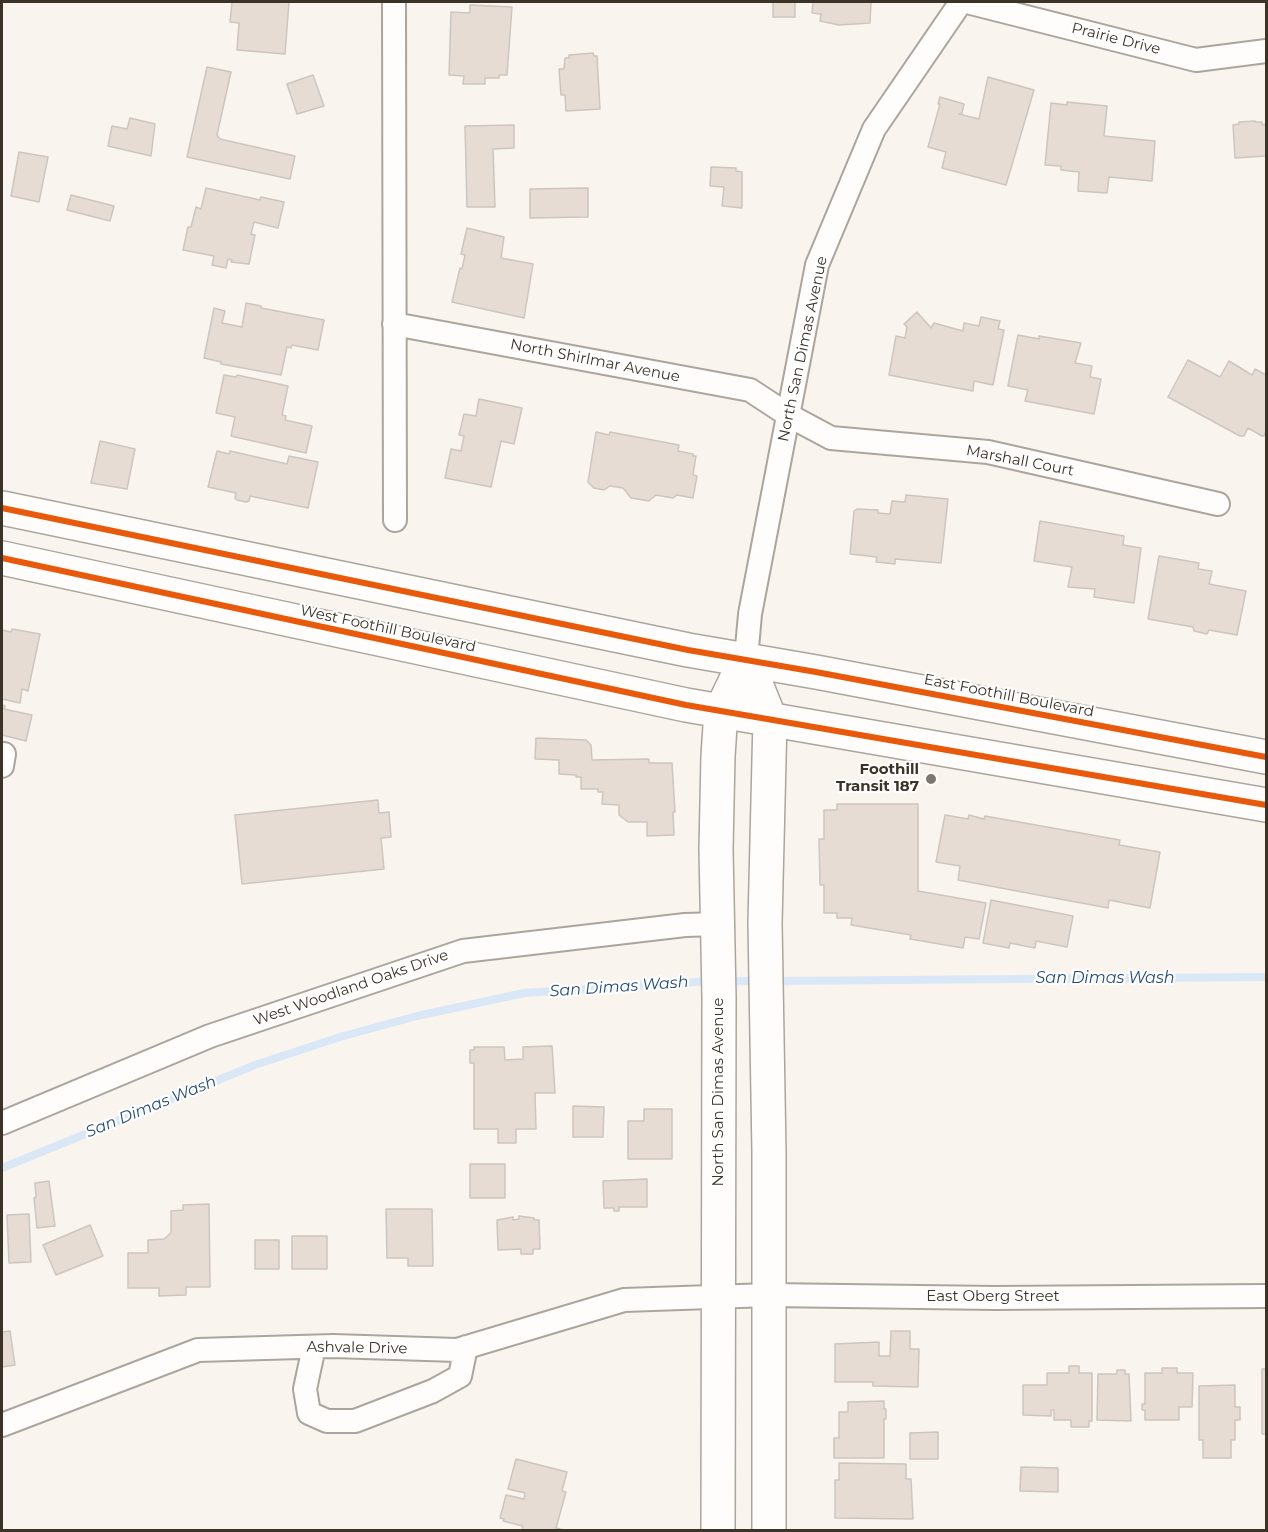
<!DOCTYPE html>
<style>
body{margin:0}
#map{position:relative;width:1268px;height:1532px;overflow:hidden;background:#faf4ee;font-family:Montserrat,sans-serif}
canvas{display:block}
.frame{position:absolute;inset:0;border:3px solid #3c3328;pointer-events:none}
</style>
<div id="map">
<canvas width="1268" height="1532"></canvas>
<div class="frame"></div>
</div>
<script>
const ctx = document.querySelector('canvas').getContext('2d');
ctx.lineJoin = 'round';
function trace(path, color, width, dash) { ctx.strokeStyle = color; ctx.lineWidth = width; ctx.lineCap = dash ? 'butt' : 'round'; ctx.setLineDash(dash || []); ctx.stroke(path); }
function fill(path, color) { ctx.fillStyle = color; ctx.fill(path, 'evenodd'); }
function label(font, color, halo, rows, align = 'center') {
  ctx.font = font + ' Montserrat,sans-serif'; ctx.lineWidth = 4.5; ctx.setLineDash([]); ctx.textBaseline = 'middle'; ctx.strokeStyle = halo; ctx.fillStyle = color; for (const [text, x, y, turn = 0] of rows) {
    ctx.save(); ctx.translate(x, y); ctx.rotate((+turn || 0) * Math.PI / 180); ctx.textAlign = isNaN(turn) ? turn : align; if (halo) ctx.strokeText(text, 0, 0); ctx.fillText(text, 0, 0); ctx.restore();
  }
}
trace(new Path2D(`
 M724,981H759
 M772,981L1266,977
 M2,1168L255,1065L340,1037L417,1016L524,993L711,981`), '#d9e7f7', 8);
const building = new Path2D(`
 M232,2H289L285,54L237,50L239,23L230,22Z
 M773,2H795V17H773Z
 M813,2H871L870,23L839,25L820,21L821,14L812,13Z
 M470,5L512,7L507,75H499V78H485V84H463L464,76L449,75L451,12L470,13Z
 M593,53L594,56H597L600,109L566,111L565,95H561L559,69H564L565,58H569V55Z
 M207,67L231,72L217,135L220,139L295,156L290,179L187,157Z
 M313,75L324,106L297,114L287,84Z
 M988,77L1034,90L1006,185L942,168L946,152L928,147L940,104H938L940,97L964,104L962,113L959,114L979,119Z
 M1067,102L1107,106L1104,136L1155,141L1152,181L1109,177L1107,193L1078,191L1079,172L1061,170V166L1045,165L1051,103L1067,105Z
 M130,118L155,124L151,156L108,146L112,126L127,129Z
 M1255,121V122H1262V125L1266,124V156L1235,158L1233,125L1239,124V122Z
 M514,125V148L493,149L495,207H467L465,126Z
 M19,152L48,157L39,202L11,196Z
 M711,167L736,168V171L742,172V208L722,206L724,187L710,186Z
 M206,188L260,200L261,197L284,202L278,228L254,222L251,234L255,235L249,264L231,262L232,260L228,259L226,268L212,265L214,256L183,250L188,227H191L196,207L201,209Z
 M588,188V217L530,218V189Z
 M71,195L114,206L110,221L67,210Z
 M467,228L504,237L501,258L533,264L524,318L452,302L460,268L462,269L465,255L461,254Z
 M246,303L261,306V308L324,320L318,350L292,345L291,348L287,347L281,375L221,364V362L204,358L214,308L225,311L222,323L242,327Z
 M917,312L931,328L934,323L963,331L964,323L979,326L981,317L1000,321L998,329L1004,330L993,385L974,381L973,391L889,375L896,336L905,338L907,327L904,324Z
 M1018,335L1039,339V336L1081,343L1075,363L1092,366L1090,377L1101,379L1094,414L1025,401L1028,390L1008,386Z
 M1188,360L1220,377L1229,361L1252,375L1255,369L1266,375V431L1264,436H1262L1248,428L1244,436H1240L1168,397Z
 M224,375L236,377L237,375L288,386L282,415L286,416L285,420L312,426L306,453L231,436L235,417L216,413Z
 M479,399L522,408L514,444L501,441L491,487L445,478L451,449L461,451L464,436L459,435L464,414L476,416Z
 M596,432L609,435L610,432L679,445L678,451L693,454V456H696L693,475L697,476L693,498L677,495L673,498L656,495L649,501L631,498L623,488L610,486L604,490L594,488L588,482Z
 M100,441L135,449L127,489L91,483Z
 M217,451L229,454L230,451L287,464L289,456L318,462L308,508L250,496L249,501L246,502L237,500L235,498L236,493L208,487Z
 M906,495L948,499L941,563L895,559V564L876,562L877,557L850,554L854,511L857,509L878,510V513L890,514L892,501L905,502Z
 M1040,521L1124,536L1123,545L1141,548L1134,603L1094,597L1095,589L1068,587L1072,567L1034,561Z
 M1159,556L1199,563L1198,569L1212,571L1209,584L1246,591L1237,635L1209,630L1207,634L1194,631L1193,627L1148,619Z
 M12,629L40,634L28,691L22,689L20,703L2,699V630L11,632Z
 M2,705L5,706L4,709L32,715L26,741L2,735Z
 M536,738L586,740L591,745L592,760L649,759V763H672L675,812H673L674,835L647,836V822H628L619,815V805L602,804L603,792H598V789H581V777H576V775L559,774V760L535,759Z
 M378,800L379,813L389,812L391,837L381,838L384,869L242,884L235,815Z
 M837,804H918V891L986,903L979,939L965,937L963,948L910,939L911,935L851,925L852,918H837V913H824V885H820L819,839H824V810H837Z
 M945,815L968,819L969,815L984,819L985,816L1120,840L1119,845L1160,852L1150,908L1109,900L1108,908L958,880L960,866L936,862Z
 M991,900L1073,916L1067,947L1036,941L1035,948L1010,943L1009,948L983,943Z
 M552,1046L555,1093H535L536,1129H516V1143H498V1129H474V1063H470V1050H474V1047H504L505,1060L523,1059V1047Z
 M573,1106L604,1107L603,1137H573Z
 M644,1109H672V1159H628V1121H644Z
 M470,1164H505V1198H470Z
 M647,1179V1207H619V1211H614V1208H604L603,1181Z
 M49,1181L55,1226L37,1228L34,1198L36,1197L35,1183Z
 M209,1204L210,1287H186V1295L159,1296V1288H128V1253H148V1240L164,1239L171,1233V1211L183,1210V1205Z
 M386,1209H432L433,1266H408V1258H387Z
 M29,1214L31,1262L9,1263L7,1215Z
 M519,1216L534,1218V1220H539L540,1249H533V1254H521V1249L498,1250L497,1220L513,1217V1220L519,1219Z
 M90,1225L103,1256L56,1275L43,1245Z
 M292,1236H327V1269H292Z
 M255,1240H279V1269H255Z
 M10,1331L15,1365L2,1367V1332Z
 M891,1331H910V1349H919L918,1387L873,1386V1382H835V1344L879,1342V1356H890Z
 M1069,1366H1079V1373H1092V1421H1089V1427H1071V1420H1054V1410H1051V1416L1023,1415V1385H1047V1373H1069Z
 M1162,1368H1177V1373H1193L1192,1407H1179V1420H1145V1410H1142V1404H1145V1373H1162Z
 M1262,1369H1266V1434H1262Z
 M1117,1370H1125V1374H1129L1131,1421L1097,1420L1098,1374H1117Z
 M1235,1385V1407H1240V1420H1235V1440H1231V1458H1203V1440H1199V1386Z
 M884,1401V1409H886V1419H884V1458H834V1438H839V1412H848V1402Z
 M938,1432V1459H910V1433Z
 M516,1459L567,1472L562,1491L566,1492L556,1528L564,1530H522L523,1526L503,1521L504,1519L500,1518L506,1495L524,1499L525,1493L508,1489Z
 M839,1463L906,1464V1479H911L913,1519L835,1518V1480H839Z
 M1021,1467L1058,1468V1492L1020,1491Z`);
fill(building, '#e6dcd4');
trace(building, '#cdc5bf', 1.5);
const street = new Path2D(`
 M394,2L395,520
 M967,2L1196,60L1266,51
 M394,324L750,390L788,415L831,438L988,452L1218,504
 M746,659L750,614L817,265L874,129L961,2
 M2,754H4L2,766
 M2,1123L210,1036L463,951L685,925L718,924
 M314,1347L305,1389L309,1413L327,1421H355L433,1391L460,1376L466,1347
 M2,1425L198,1350L333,1346L457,1350L624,1300L769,1295L995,1298L1266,1296`);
const primary = new Path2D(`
 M2,508L688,650L816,672L1266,757
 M2,558L686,705L1266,805
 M746,659L770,719L765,923L769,1153V1530
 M718,1530L719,997L716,849L718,756L721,711L746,659`);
trace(street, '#aca59e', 26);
trace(primary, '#aca59e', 36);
trace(street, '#fefdfc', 22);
trace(primary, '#fefdfc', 33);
trace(new Path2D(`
 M2,508L688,650L816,672L1266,757
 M2,558L686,705L1266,805`), '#e8590c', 6);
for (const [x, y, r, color] of [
 [931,779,6,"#7e776d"]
]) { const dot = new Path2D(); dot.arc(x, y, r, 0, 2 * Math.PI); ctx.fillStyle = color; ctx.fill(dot); trace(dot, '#fff', 2); }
label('15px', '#3c3328', '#fff', [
 ["Prairie Drive",1116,39,14],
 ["North San Dimas Avenue",803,349,-78],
 ["North Shirlmar Avenue",595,361,11],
 ["Marshall Court",1020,461,11],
 ["West Foothill Boulevard",388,629,12],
 ["East Foothill Boulevard",1009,696,11],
 ["West Woodland Oaks Drive",351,988,-19],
 ["North San Dimas Avenue",719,1092,-90],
 ["East Oberg Street",993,1297],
 ["Ashvale Drive",357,1348,1]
]);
label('bold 15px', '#3c3328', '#fff', [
 ["Foothill",919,770],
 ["Transit 187",919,787]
], 'right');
label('italic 16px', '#244a74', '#fff', [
 ["San Dimas Wash",1105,978],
 ["San Dimas Wash",619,987,-4],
 ["San Dimas Wash",151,1107,-22]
]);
</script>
